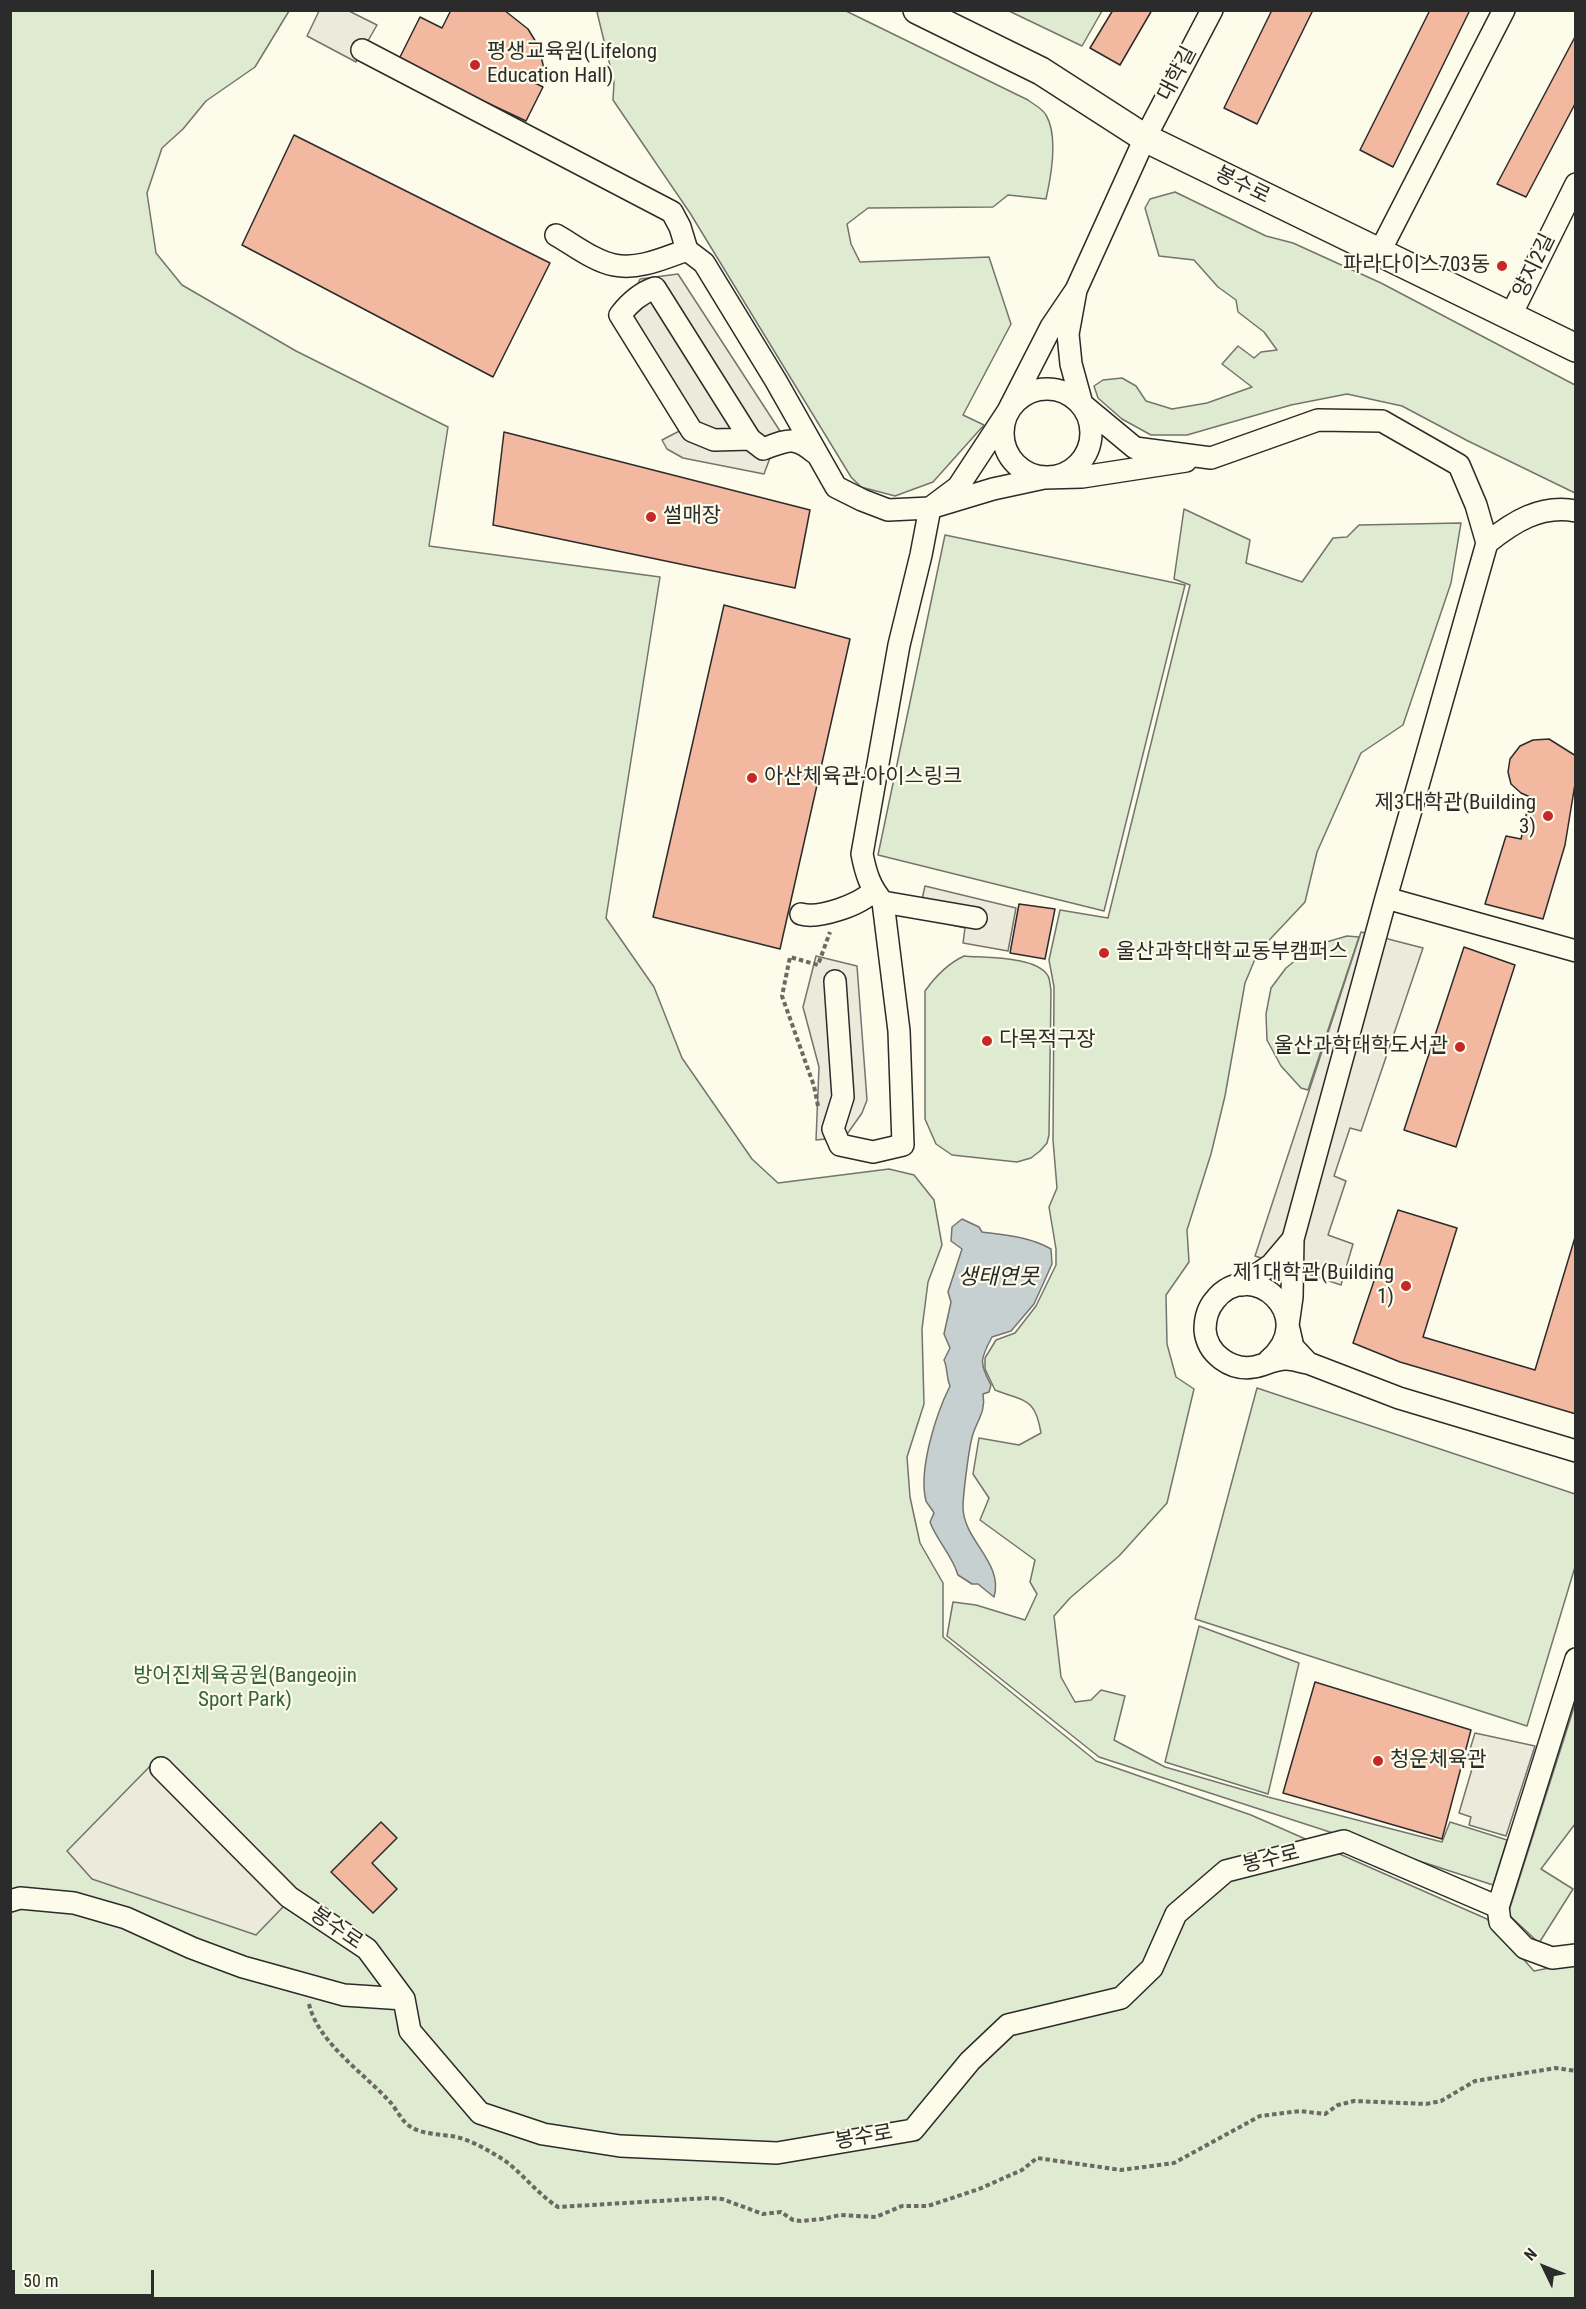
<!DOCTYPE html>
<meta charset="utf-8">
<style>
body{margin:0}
#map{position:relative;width:1586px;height:2309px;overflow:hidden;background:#fdfbea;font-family:"Roboto Condensed",sans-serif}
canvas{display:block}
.frame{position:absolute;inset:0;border:12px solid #2b2b2b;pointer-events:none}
.north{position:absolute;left:1514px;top:2237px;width:60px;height:60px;-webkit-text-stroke:4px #fdfbea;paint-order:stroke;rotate:313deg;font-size:16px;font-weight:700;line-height:24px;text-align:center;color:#2b2b2b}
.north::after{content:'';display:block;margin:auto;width:21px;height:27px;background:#2b2b2b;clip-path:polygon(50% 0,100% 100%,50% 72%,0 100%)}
.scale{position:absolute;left:12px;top:2270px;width:142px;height:27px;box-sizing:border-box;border:3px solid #2b2b2b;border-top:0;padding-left:8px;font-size:18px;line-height:21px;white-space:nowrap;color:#2b2b2b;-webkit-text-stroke:4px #fdfbea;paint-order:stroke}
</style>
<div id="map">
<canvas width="1586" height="2309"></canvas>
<div class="frame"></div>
<div class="north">N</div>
<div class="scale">50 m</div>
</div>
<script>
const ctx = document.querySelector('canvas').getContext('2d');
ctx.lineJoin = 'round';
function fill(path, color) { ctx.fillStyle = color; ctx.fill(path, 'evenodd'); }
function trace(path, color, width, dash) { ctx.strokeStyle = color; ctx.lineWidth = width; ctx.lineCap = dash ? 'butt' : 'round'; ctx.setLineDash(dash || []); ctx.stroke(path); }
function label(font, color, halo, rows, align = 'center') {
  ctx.font = font + ' "Roboto Condensed","Noto Sans KR",sans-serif'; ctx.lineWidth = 4.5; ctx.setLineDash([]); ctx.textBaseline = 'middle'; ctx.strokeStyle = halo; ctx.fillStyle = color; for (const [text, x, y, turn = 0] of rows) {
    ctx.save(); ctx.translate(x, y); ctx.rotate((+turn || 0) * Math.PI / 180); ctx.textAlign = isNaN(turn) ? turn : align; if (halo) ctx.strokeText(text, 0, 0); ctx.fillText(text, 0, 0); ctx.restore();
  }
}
const green = new Path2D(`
 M11,11H289L255,67L206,101L183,129L162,148L147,193L156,253L182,285L296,351L448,427L429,546L660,577L606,918L654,987L682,1058L752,1159L778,1183L889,1169L914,1175L934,1200L942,1245L928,1282L922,1329L924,1404L907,1457L910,1497L920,1543L943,1583V1637L1096,1761L1251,1815L1487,1919L1534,1971L1575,1963V2298H11Z
 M600,11H846L1028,100C1033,104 1043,109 1046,115C1059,137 1051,177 1046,199L1008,195L993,207L868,208L847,224L851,244L860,262L989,257L1011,324L963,415L984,425L933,482L895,496L861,487L851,477L690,213L613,100L614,82L597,12Z
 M1009,11H1102L1082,46Z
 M1175,192L1266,236L1293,243L1381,283L1575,385V493L1468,441L1402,406L1347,394L1291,405L1187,435H1151L1122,419L1098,398L1094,386L1103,380L1122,378L1136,386L1146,401L1172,409L1207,403L1252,387L1222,364L1238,346L1254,358L1261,352L1277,350L1264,332L1238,312L1236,300L1218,287L1194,260L1159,256L1145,208L1150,199Z
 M1184,509L1250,540L1246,563L1302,582L1333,538L1347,537L1359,525L1461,523L1451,583L1403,725L1361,753L1317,852L1305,902L1258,952L1245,983L1225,1096L1211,1154L1187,1230L1189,1262L1166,1295L1167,1344L1176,1377L1194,1389L1167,1503L1119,1556L1070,1598L1054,1616L1061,1677L1075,1702L1091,1700L1101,1690L1125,1696L1114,1740L1165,1767L1268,1797L1442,1842L1450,1822L1507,1840L1493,1885L1099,1757L947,1636L953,1602L976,1605L1025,1620L1037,1594L1030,1582L1035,1560L980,1520L989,1498L973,1474L979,1438L1019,1445L1041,1433C1035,1397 1025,1402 995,1390L985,1369V1358L996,1340L1015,1333L1036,1306L1056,1265V1249L1049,1207L1057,1188L1053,1140L1054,987L1049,960L1060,910L1108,918L1190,585L1174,579Z
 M945,535L1185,585L1104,911L878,855Z
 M1347,936L1359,937L1308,1090L1301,1088L1281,1066L1267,1040L1266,1014L1271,988L1286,968L1313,946Z
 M964,956C985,958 1037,956 1048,976C1050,979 1050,986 1051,990L1049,1135L1047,1143L1040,1151L1031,1158L1017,1162L952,1155L936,1144L925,1119V991C935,977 949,963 964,956Z
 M1257,1388L1575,1494V1567L1527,1726L1195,1619Z
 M1199,1626L1299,1663L1268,1794L1165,1762Z
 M1575,1704V1824L1541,1869L1573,1889L1539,1943L1508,1914Z`);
fill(green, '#deebd1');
trace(green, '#74746e', 1.5);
const parking = new Path2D(`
 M319,11H349L377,25L356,62L307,36Z
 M678,274L780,431L764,474L683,458L667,449L662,440L693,424L621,303L633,295L640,279Z
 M925,886L1016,908L1008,951L963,943L965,928L899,913L921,904Z
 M1361,932L1423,948L1361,1131L1350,1128L1334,1176L1346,1181L1328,1235L1353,1244L1341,1285L1255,1256Z
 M816,956L857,966L867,1100L862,1113L845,1137L816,1140L819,1067L803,1007Z
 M1475,1733L1535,1746L1506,1836L1469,1825L1471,1817L1459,1813L1474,1762L1467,1759Z
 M158,1758L283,1885V1907L256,1935L92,1879L67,1851Z`);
fill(parking, '#eceadb');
trace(parking, '#74746e', 1.5);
const water = new Path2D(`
 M962,1219L979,1227L982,1232C1005,1235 1031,1237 1051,1249L1052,1264L1034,1304L1011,1331L992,1337C980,1359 979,1363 991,1385L989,1392L983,1394C986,1411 978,1419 973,1434C969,1446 963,1495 963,1508C964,1541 1004,1563 994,1597L978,1584H972L958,1575C952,1555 937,1541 930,1522L934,1513C932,1509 928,1505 926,1501C918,1470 936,1414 950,1386C946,1377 948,1369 944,1360L950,1348L944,1334L951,1302L948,1292L962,1249L951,1241L952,1227Z`);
fill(water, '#c7d0d0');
trace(water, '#74746e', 1.5);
const building = new Path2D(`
 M451,10H504L528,29L539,47L544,69L535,83L543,87L526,121L398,61L420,17L442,28Z
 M1113,10H1152L1120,65L1090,48Z
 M1272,10H1313L1257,124L1224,108Z
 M1430,10H1470L1393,167L1360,150Z
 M1576,35V102L1526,197L1497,184Z
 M294,135L550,263L493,377L242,245Z
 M504,432L810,510L795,588L493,525Z
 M724,605L850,639L780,949L653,917Z
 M1549,739L1576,756V778L1565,845L1543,919L1485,904L1506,836L1521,839L1530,797L1521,793L1511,784L1508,772L1510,759L1520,746L1533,740Z
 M1019,904L1055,909L1045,959L1010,953Z
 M1464,947L1515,965L1456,1147L1404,1130Z
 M1398,1210L1457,1228L1423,1337L1535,1370L1576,1234V1414L1400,1362L1353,1343Z
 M1315,1682L1471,1730L1442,1839L1283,1793Z
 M381,1822L397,1838L372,1863L397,1889L373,1913L331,1872Z`);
fill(building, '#f2b8a0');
trace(building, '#2b2b2b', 1.5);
const minor = new Path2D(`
 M362,50L672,212L680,227L687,250L704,263L776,381L836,487L862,500L888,510L930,508L958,487L1008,411L1051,327L1076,290L1145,138L1212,10
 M556,235C574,245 594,261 614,265C639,270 664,258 687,250
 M1379,253L1504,10
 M1076,290L1068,334L1071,364L1082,404L1135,448L1211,458L1318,420L1382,421L1459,465L1476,505L1487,543L1386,898L1293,1239L1292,1297L1288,1325L1293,1347L1308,1363L1399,1398L1576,1451
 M1510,317L1576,184
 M1003 433a44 44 0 1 1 88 0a44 44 0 1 1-88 0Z
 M750,439L714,440L692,431L620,315C630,302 640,293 655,288L750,439L763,449C788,440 794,435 815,453
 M1487,543C1513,522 1541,504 1576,511
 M1386,898L1576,951
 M801,914C819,919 860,905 873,891
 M976,918L883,902C870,887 866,874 862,854L899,645L921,555L930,508L993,489L1044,478L1082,477L1186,461
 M835,981L843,1097L833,1129L840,1145L873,1152L903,1145L899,1031L883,902
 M1242,1285L1271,1265L1293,1239
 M1268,1361C1321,1317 1251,1255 1215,1300C1208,1308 1205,1319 1205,1330C1207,1354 1231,1371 1254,1367C1265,1365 1274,1359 1286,1359C1293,1359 1301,1362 1308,1363
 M161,1768L289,1897L367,1949L404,1999L410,2031L480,2113L543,2134L620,2146L777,2153L913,2130L970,2061L1008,2025L1121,1998L1152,1968L1176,1914L1226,1871L1344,1841L1498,1907L1500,1922L1525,1948L1552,1958L1576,1955
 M10,1901L20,1898L74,1903L126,1918L192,1948L243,1967L344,1995L404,1999
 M1498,1907L1576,1659`);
const major = new Path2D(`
 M917,10L1041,71L1145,138L1576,348`);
trace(minor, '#2b2b2b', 24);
trace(major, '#2b2b2b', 30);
trace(new Path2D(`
 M818,1106L814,1086L782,996L790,957L818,965L830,932
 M309,2004C318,2043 365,2074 391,2103C397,2110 403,2123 411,2127C424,2135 442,2134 456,2137C470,2140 482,2147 494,2154C519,2167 534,2192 558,2207L708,2198L722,2199L763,2214L781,2212L793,2220L801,2221L822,2219L840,2215L876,2217L902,2206H928L979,2189L1022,2170L1037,2158L1121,2170L1174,2163L1260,2116L1300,2111L1325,2114L1338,2105L1354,2101L1426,2104L1441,2101L1475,2081L1556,2068L1576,2071`), '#6a6964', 4, [4.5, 3]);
trace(minor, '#fdfbea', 21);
trace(major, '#fdfbea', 27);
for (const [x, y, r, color] of [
 [475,65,6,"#c62828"],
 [1502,266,6,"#c62828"],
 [651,517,6,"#c62828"],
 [752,778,6,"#c62828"],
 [1548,816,6,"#c62828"],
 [1104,953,6,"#c62828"],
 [987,1041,6,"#c62828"],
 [1460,1047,6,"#c62828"],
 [1406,1286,6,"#c62828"],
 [1378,1761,6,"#c62828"]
]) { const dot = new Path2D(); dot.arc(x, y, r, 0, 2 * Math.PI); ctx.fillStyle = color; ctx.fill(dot); trace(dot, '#fdfbea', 2); }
label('21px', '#2b2b2b', '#fdfbea', [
 ["평생교육원(Lifelong",487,53],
 ["Education Hall)",487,77],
 ["파라다이스703동",1490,266,"right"],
 ["썰매장",663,517],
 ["아산체육관-아이스링크",764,778],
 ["제3대학관(Building",1536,804,"right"],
 ["3)",1536,828,"right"],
 ["울산과학대학교동부캠퍼스",1116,953],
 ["다목적구장",999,1041],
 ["울산과학대학도서관",1448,1047,"right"],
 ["제1대학관(Building",1394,1274,"right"],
 ["1)",1394,1298,"right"],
 ["청운체육관",1390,1761]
], 'left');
label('21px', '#2b2b2b', '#fdfbea', [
 ["대학길",1178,74,-62],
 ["봉수로",1242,186,26],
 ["양지2길",1535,266,-64],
 ["봉수로",1271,1860,-14],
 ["봉수로",336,1929,34],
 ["봉수로",864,2138,-10]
]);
label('21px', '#34623c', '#fdfbea', [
 ["방어진체육공원(Bangeojin",245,1677],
 ["Sport Park)",245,1701]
]);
label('italic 22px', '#2b2b2b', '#fdfbea', [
 ["생태연못",998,1278]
]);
</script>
